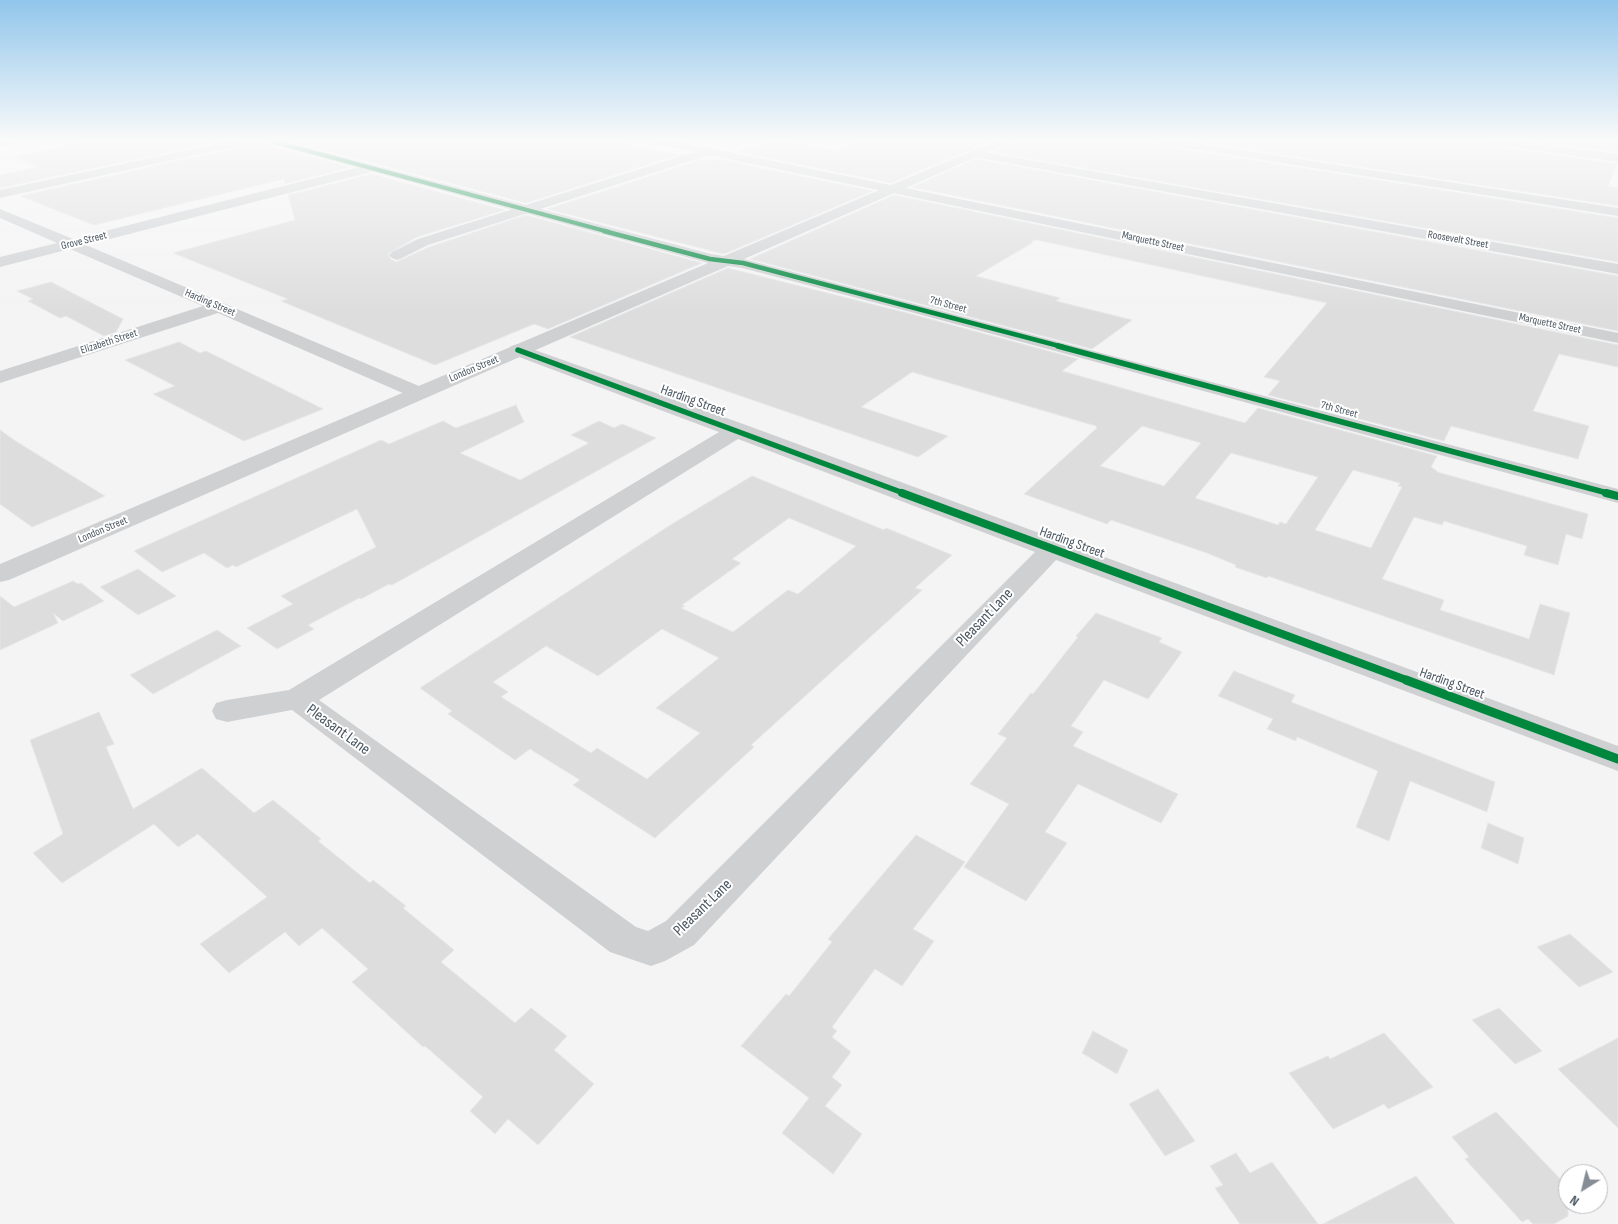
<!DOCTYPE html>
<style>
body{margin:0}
#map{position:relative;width:1618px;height:1224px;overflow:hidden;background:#f4f4f4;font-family:"Sofia Sans Condensed",sans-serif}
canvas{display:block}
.north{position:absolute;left:1558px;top:1164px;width:50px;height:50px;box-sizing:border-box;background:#fff;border:1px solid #b7bbc0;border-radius:50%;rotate:216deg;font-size:14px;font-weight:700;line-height:20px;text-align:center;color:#4a5661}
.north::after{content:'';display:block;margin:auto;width:18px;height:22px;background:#868d94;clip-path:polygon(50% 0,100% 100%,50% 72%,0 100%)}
</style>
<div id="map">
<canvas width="1618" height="1224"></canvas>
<div class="north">N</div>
</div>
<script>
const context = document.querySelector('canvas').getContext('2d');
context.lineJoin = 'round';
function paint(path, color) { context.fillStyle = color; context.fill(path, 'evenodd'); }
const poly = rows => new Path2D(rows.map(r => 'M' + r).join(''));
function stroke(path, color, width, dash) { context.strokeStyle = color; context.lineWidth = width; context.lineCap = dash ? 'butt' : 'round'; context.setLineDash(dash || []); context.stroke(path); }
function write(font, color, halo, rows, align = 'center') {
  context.font = font + ' "Sofia Sans Condensed",sans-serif'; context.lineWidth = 4; context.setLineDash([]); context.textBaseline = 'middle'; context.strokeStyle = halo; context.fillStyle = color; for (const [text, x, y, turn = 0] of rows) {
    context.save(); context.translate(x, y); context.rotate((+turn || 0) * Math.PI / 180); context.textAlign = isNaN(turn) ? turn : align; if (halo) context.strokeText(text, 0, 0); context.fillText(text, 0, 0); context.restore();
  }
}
const building = poly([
 [96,141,222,141,0,188,0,175,39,167,13,157,96,141],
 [253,141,263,141,267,145,350,167,285,184,284,179,94,225,20,196,245,146,253,141],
 [289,141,607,141,678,155,526,203,289,141],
 [776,141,837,151,865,141,991,141,891,183,737,152,776,141],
 [1011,141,1154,141,1162,146,1618,218,1618,262,993,152,1009,145,1011,141],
 [1193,141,1485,141,1493,146,1617,164,1608,186,1618,188,1618,206,1193,141],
 [1529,141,1618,141,1618,152,1529,141],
 [717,159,873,191,724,254,547,209,701,160,709,161,717,159],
 [976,159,1618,276,1618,331,912,187,976,159],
 [372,174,505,210,417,237,388,254,391,259,396,262,429,247,526,215,702,263,548,329,534,324,435,365,281,301,288,299,173,253,295,220,288,195,372,174],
 [894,195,1618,345,1618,367,1559,354,1533,411,1589,426,1578,459,1451,426,1444,441,1268,395,1280,381,1264,377,1327,303,1037,240,1033,240,1032,243,976,276,1060,298,1056,301,1132,320,1092,349,750,259,894,195],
 [728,268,911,314,1078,359,1062,371,1245,423,1258,408,1437,456,1431,467,1437,471,1437,472,1588,514,1582,539,1566,534,1558,565,1524,555,1527,546,1444,521,1442,525,1414,517,1382,579,1444,600,1440,610,1529,639,1540,604,1570,613,1554,675,1268,576,1267,578,1235,567,1236,565,1207,553,1111,520,1107,524,1024,494,1097,428,1096,426,912,372,861,407,948,436,918,457,570,337,728,268],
 [1142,426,1201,443,1164,486,1100,466,1142,426],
 [1231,453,1318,477,1286,524,1280,522,1278,525,1195,498,1231,453],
 [1353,470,1400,483,1398,486,1402,487,1371,548,1315,530,1353,470],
 [51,282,123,319,116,332,104,336,66,316,60,318,28,301,33,299,17,291,51,282],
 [179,342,200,353,206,351,323,409,244,441,153,394,175,386,125,360,179,342],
 [516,405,524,422,460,453,520,480,589,443,571,435,599,421,614,428,622,424,656,438,392,585,389,584,361,599,359,598,308,625,314,629,277,649,247,628,293,604,281,596,376,547,357,509,236,567,233,565,227,568,204,553,162,572,134,551,381,440,389,444,443,421,456,428,516,405],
 [0,430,17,442,105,496,32,527,0,504,0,430],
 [752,476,884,530,886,528,952,555,915,588,922,590,751,745,754,747,655,838,573,785,580,780,530,749,515,760,448,714,452,711,420,688,672,524,752,476],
 [789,518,856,546,798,594,788,590,733,632,681,608,685,606,682,605,741,563,732,559,789,518],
 [662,629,719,658,656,708,700,733,647,779,597,748,591,753,501,697,508,692,493,682,546,646,598,676,662,629],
 [138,569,176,596,138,615,100,587,138,569],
 [73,581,78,584,81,583,104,601,63,621,53,613,58,623,0,650,0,596,14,607,73,581],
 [1096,613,1162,638,1159,642,1182,652,1148,699,1104,680,1071,726,1083,732,1073,746,1178,794,1161,823,1078,784,1045,832,1067,843,1026,901,964,867,1009,804,970,784,1007,738,998,734,1031,693,1033,694,1078,637,1076,636,1096,613],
 [217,630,241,646,153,694,130,675,217,630],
 [1234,671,1295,695,1291,702,1495,782,1487,812,1410,781,1389,841,1356,827,1378,771,1297,737,1296,741,1267,729,1273,719,1218,696,1234,671],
 [99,712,114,744,106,747,133,809,202,768,254,813,273,800,321,839,318,841,370,883,373,880,406,906,403,908,454,950,441,962,515,1023,531,1008,567,1036,554,1050,594,1084,538,1145,508,1119,495,1134,470,1111,483,1097,425,1046,423,1047,352,982,368,969,322,928,299,946,285,932,229,973,200,944,267,897,198,834,178,847,154,824,62,883,33,853,63,834,30,740,99,712],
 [1488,823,1524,838,1518,864,1481,848,1488,823],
 [916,835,965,862,913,929,934,941,902,986,875,969,832,1027,837,1031,832,1037,851,1052,832,1077,842,1085,825,1106,862,1134,833,1174,782,1133,809,1098,741,1046,786,994,789,996,832,942,828,939,916,835],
 [1570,934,1613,972,1579,987,1537,947,1570,934],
 [1499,1008,1542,1051,1515,1064,1472,1020,1499,1008],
 [1093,1031,1128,1050,1117,1074,1082,1053,1093,1031],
 [1384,1033,1433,1087,1388,1109,1384,1104,1333,1129,1289,1073,1328,1056,1330,1059,1384,1033],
 [1618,1038,1618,1128,1558,1069,1618,1038],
 [1158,1089,1195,1141,1165,1156,1129,1104,1158,1089],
 [1496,1112,1568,1187,1568,1216,1554,1224,1533,1224,1528,1219,1522,1222,1465,1159,1469,1157,1452,1137,1496,1112],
 [1236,1153,1250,1173,1272,1162,1318,1224,1240,1224,1215,1188,1223,1185,1210,1166,1236,1153],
 [1416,1176,1455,1224,1323,1224,1416,1176]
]);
paint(building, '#ddddde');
stroke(building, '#e5e6e7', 1);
paint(poly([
 [0,141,18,141,16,143,0,146,0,141],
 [230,141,251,141,245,144,0,198,0,190,230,141],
 [652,141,674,141,1618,333,1618,343,709,155,428,245,402,258,397,260,392,258,389,255,392,252,418,239,694,152,654,143,652,141],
 [1156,141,1182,141,1618,208,1618,216,1162,144,1156,141],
 [1487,141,1516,141,1618,154,1618,162,1493,144,1487,141],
 [973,150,1618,264,1618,274,969,156,967,154,969,152,973,150],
 [371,164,377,168,375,171,86,245,426,389,429,393,426,397,419,399,412,397,218,313,0,383,0,371,203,306,70,249,0,267,0,257,57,243,0,218,0,209,73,239,371,164],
 [518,344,746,425,1618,746,1618,771,1056,560,694,945,665,961,651,966,610,952,292,710,227,722,216,719,212,711,216,703,227,700,289,690,719,432,511,354,509,350,511,346,518,344],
 [738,439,1035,552,666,921,648,931,636,927,319,700,738,439]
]), '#ced0d2');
paint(poly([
 [265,141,283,141,711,254,724,256,995,141,1009,141,1008,143,744,259,1618,489,1618,503,911,312,742,268,728,266,9,580,0,582,0,564,708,263,267,143,265,141]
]), '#ced0d2');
stroke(poly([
 [271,141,609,232]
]), '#00873e', 4);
stroke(poly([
 [604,231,710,259,743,263,1063,347]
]), '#00873e', 4.5);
stroke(poly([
 [1058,346,1611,494],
 [518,350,906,494]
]), '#00873e', 5.5);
stroke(poly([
 [902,493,1409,681],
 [1606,493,1618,496]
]), '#00873e', 8);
stroke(poly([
 [1406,680,1618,759]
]), '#00873e', 9);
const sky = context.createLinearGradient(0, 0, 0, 312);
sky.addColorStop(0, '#91c6eb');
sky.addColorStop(0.45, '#fafafa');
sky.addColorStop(1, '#fafafa00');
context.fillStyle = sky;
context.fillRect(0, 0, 1618, 312);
write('11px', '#4a5661', '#fff', [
 ["Roosevelt Street",1458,240,10],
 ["Grove Street",84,241,-14],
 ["Marquette Street",1153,242,12],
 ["Harding Street",210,303,23],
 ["7th Street",948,305,15],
 ["Marquette Street",1550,324,12],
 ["Elizabeth Street",109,342,-18],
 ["London Street",474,369,-23],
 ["7th Street",1339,410,15],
 ["London Street",103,530,-23]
]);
write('14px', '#4a5661', '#fff', [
 ["Harding Street",693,401,20],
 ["Harding Street",1072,543,20],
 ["Harding Street",1452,684,20]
]);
write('16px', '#4a5661', '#fff', [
 ["Pleasant Lane",985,618,-46],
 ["Pleasant Lane",338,730,36],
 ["Pleasant Lane",703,908,-44]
]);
</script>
